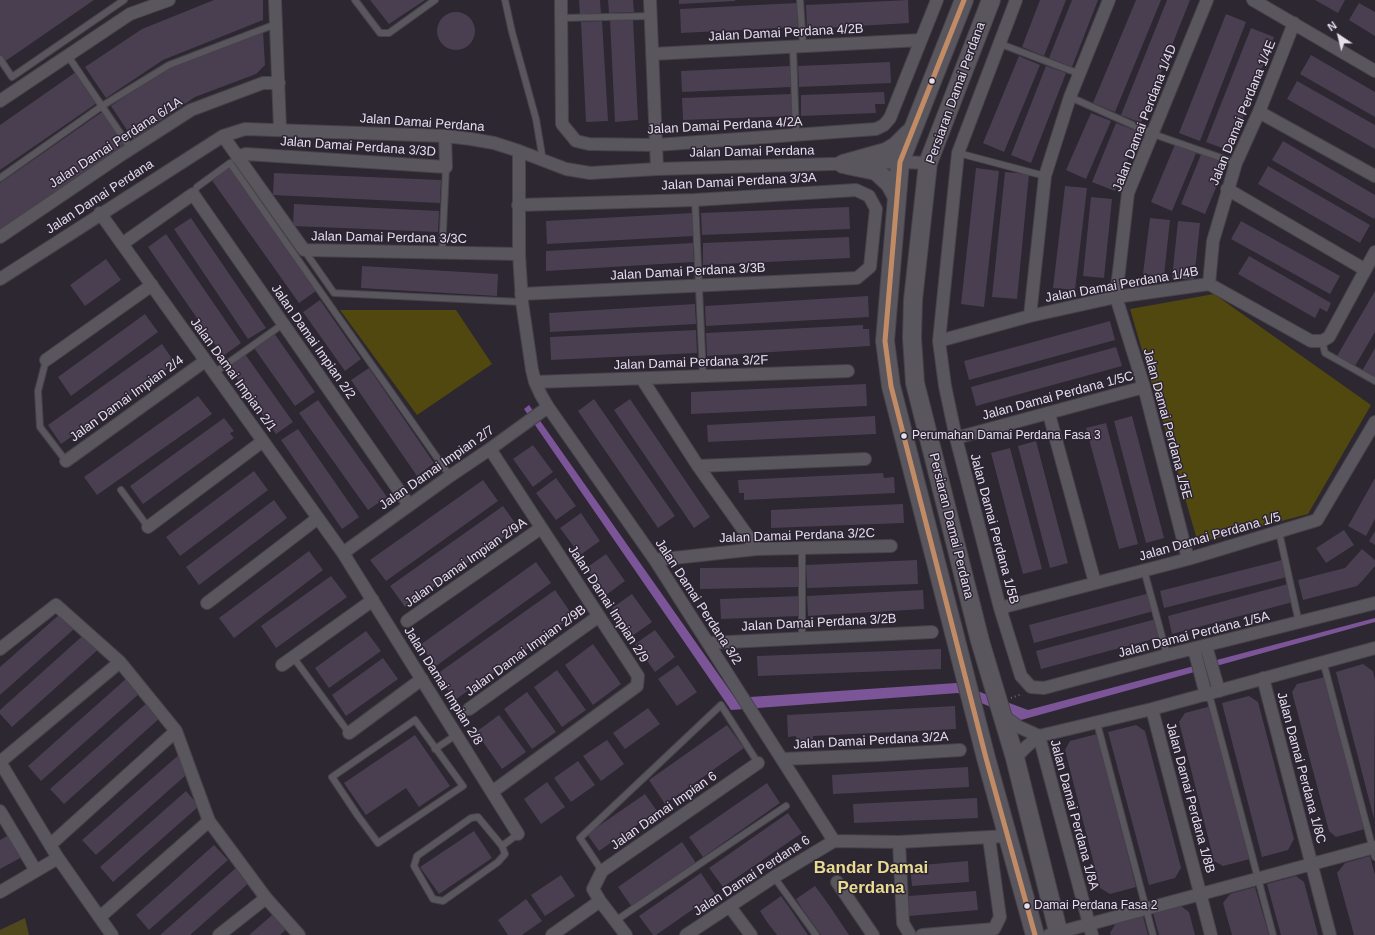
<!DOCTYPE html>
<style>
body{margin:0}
#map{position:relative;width:1375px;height:935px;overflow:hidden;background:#2c2730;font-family:Arial,sans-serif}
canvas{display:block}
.north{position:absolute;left:1319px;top:16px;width:40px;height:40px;-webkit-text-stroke:3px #2c2334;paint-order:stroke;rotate:325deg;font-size:11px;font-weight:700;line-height:16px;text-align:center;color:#e5dfea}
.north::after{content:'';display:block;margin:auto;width:14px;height:18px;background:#e5dfea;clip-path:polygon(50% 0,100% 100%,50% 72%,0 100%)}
</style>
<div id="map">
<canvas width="1375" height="935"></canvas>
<div class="north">N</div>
</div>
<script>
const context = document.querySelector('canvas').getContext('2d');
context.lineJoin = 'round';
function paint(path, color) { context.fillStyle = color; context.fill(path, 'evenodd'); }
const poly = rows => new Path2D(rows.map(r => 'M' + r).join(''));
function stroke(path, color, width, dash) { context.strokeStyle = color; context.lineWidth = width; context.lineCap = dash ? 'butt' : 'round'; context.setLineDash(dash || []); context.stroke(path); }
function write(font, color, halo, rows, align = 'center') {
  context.font = font + ' Arial,sans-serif'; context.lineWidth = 3; context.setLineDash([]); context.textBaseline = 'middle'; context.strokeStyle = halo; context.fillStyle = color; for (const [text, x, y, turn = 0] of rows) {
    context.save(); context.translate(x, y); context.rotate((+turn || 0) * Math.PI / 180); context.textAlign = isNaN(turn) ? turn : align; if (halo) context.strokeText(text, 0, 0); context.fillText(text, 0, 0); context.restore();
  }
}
paint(poly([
 [1214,294,1371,405,1308,514,1198,543,1130,309],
 [340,310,456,310,492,364,417,415]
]), '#50480f');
paint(poly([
 [25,918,29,935,0,935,0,930]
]), '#4f481d');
paint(poly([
 [529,405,735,698,956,683,1028,710,1375,618,1375,622,1021,720,958,693,731,710,524,409]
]), '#7b5597');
paint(poly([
 [0,0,94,0,4,62,0,56],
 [214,0,263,0,263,20,163,60,106,98,85,67,142,29],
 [370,0,425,0,389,24],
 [579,0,600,0,601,14,580,15],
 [608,0,633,0,634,12,609,13],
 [679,0,735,0,735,1,679,4],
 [908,0,909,23,807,29,806,5],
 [1040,0,1066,0,1044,56,1022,47],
 [1072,0,1098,0,1072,67,1049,58],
 [1136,0,1161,0,1115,112,1093,103],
 [1167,0,1190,0,1141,123,1121,115],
 [1315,0,1345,0,1338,13],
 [797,3,798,27,681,33,680,9],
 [1359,3,1375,12,1375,36,1349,20],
 '437 31a19 19 0 1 1 38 0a19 19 0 1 1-38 0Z',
 [1226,14,1246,22,1200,141,1179,133],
 [633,19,638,120,615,122,610,20],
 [602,21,608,121,586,122,581,22],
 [1251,28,1274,37,1230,151,1206,142],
 [263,32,265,65,256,74,195,97,133,139,111,106,169,67],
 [1311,55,1375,92,1375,117,1300,74],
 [1019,56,1040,65,1004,152,983,143],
 [890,62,891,83,799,87,798,66],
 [790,66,791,87,682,92,681,71],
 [1046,66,1066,73,1031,163,1011,155],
 [76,72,97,103,0,170,0,125],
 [1297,81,1375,125,1375,149,1287,99],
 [884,92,885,104,875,104,876,113,801,116,801,95],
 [792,94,793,116,683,120,682,98],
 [102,112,125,144,0,230,0,183],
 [1091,113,1111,121,1086,179,1066,170],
 [1116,123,1139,132,1115,191,1092,182],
 [1283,141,1375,195,1375,217,1374,219,1272,160],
 [1176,142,1197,151,1172,211,1151,202],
 [1202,152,1227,161,1205,214,1181,204],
 [1268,166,1370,225,1360,243,1258,184],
 [229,167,316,291,299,303,211,179],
 [976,168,999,171,984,307,961,304],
 [1005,172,1029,174,1017,299,992,297],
 [274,173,441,180,440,203,273,195],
 [1065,186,1087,188,1075,290,1053,288],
 [1091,197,1112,199,1104,278,1083,276],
 [294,204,439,211,438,232,293,226],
 [849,207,850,229,702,235,701,213],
 [693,213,694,236,547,244,546,221],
 [191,218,266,328,248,339,174,229],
 [1150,218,1170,220,1164,276,1143,274],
 [1178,221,1200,223,1194,280,1172,278],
 [1241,221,1340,276,1330,294,1231,239],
 [166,234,241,343,223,356,148,247],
 [849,237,850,258,703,265,703,243],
 [693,243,694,262,546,271,546,251],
 [1249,256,1331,303,1327,312,1320,308,1315,318,1238,274],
 [106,259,121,280,85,306,70,285],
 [362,266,498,274,497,296,361,288],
 [1375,291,1375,332,1355,366,1337,356],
 [868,296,869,317,706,326,705,306],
 [320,300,361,359,345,371,303,312],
 [695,304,696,324,550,332,549,313],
 [145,314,158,332,71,396,58,377],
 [1110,321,1115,340,969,380,964,361],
 [863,325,863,329,869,329,870,346,707,356,706,333],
 [696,330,697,353,551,360,550,337],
 [274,333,315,392,295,406,254,348],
 [162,344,175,363,61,444,48,425],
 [1116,347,1122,366,976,406,971,387],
 [1375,348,1375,378,1362,371],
 [245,354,293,422,276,434,228,366],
 [369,368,434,463,417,476,351,380],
 [866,384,867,406,691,414,691,392],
 [198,396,212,414,97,495,84,477],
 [594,399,675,516,658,528,578,411],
 [630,399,710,517,694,528,614,410],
 [318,400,387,497,368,510,299,413],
 [875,416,876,434,708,442,707,425],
 [1132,416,1164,538,1146,543,1114,421],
 [224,418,234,431,230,433,234,438,143,504,130,486],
 [1106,423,1138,544,1119,549,1086,428],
 [298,429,359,517,342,529,281,440],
 [1036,441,1068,563,1050,568,1018,446],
 [533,445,553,472,533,487,513,459],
 [1010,448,1042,569,1023,574,991,453],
 [254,471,268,490,180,556,166,537],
 [883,473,884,478,894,477,895,493,744,500,744,493,739,493,738,480],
 [556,478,576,506,556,520,536,493],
 [1375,478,1375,519,1366,536,1348,526],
 [483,480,498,501,386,581,370,560],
 [274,500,287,518,199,585,186,567],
 [903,504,904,523,771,528,771,510],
 [503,506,518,527,405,607,390,586],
 [581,513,600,541,580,555,560,528],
 [1344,530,1354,545,1326,563,1316,548],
 [1375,531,1375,545,1369,541],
 [1362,549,1375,560,1375,566,1363,580,1357,586,1303,600,1298,580,1345,568],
 [309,551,323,570,234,638,219,618],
 [606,554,625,581,606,595,586,568],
 [917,560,918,584,807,588,806,565],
 [1282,560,1287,577,1164,608,1160,591],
 [536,562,551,583,436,666,420,645],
 [799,567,799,587,700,589,700,568],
 [331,576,347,597,276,648,261,626],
 [1288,584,1293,602,1172,634,1168,616],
 [555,590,573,616,455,700,437,674],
 [923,590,924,609,808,616,807,596],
 [1150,593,1154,611,1034,643,1029,625],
 [632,594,652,622,632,636,612,608],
 [801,596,801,616,721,619,720,599],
 [68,607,82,622,0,695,0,667],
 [1156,619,1161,637,1041,669,1036,651],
 [655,630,675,657,655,672,635,644],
 [88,631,102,646,12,727,0,714,0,710],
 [366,631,381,651,329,688,315,668],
 [593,644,621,684,593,705,565,665],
 [941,649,941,669,758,676,757,656],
 [383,658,398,679,346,716,332,695],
 [1363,664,1373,671,1375,680,1374,819,1336,672],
 [678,665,697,692,677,706,658,679],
 [557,670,586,710,562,727,534,687],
 [1325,677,1365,829,1336,837,1329,831,1292,692,1297,684],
 [127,678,140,693,41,781,28,766],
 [527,692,556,732,532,749,504,709],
 [1249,696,1258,702,1294,839,1288,850,1262,857,1222,703],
 [148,702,161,717,64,804,50,789],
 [955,706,956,729,813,736,813,741,797,742,796,736,788,737,787,715],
 [1211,706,1250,859,1223,866,1214,861,1179,722,1185,713],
 [648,708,660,724,625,749,613,733],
 [499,715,526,752,502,769,476,732],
 [727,725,744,748,665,804,649,780],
 [1136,725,1145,731,1181,868,1175,878,1149,885,1108,732],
 [1097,734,1136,887,1110,894,1100,888,1065,750,1070,741],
 [415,735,450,786,419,807,406,788,366,815,344,783],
 [607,740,624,764,601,781,583,756],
 [182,752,195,767,96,855,82,840],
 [578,761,595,785,571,802,554,778],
 [968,767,969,787,833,794,832,775],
 [547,782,565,807,541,824,524,799],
 [767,783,780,803,703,857,689,837],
 [186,791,199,806,113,882,100,867],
 [645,794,657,811,599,851,587,834],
 [977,798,978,818,854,823,853,804],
 [788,813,802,833,723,887,709,868],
 [474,831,492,858,439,894,420,867],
 [9,835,22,857,0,869,0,840],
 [682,842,696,863,632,907,618,887],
 [214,845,228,860,149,930,136,915],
 [1370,856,1375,875,1375,935,1354,935,1337,873,1345,863],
 [968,861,969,882,912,886,910,866],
 [237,867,250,882,190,935,160,935],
 [701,873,715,894,656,935,653,935,639,916],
 [561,875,575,896,545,916,531,895],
 [1296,876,1304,882,1318,935,1281,935,1267,884],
 [815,886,829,905,849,935,821,935,803,910,796,899],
 [1255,887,1269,935,1232,935,1223,903,1230,894],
 [976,891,978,910,909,916,908,896],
 [781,896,789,907,808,935,777,935,767,922,760,911],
 [526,899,542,921,522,935,508,935,498,920],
 [1181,906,1189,912,1195,935,1159,935,1153,913],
 [278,910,291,925,280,935,249,935],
 [1143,916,1148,935,1111,935,1110,933,1116,923]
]), '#493f50');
const lane = poly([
 [355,0,380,33,389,33,435,0],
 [505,0,512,32,536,119,543,161],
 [800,0,803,46],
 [561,18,651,16],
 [998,43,1080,74],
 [793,47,796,135],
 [68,56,131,149],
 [0,59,12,77,124,0],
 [1070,97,1153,134,1236,163],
 [958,153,1045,176],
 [0,178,102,106,169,65,276,24],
 [193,194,197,187,230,163,450,476],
 [695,200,703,376],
 [304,250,334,293,522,302],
 [442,252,446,167],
 [1322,341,1325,353,1375,381],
 [46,360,38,391,40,427,66,461],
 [214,373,283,324],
 [121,490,148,527],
 [1279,532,1299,623],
 [802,548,802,638],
 [1144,570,1167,655],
 [293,657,349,733],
 [1323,661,1375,857],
 [1209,694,1273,935],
 [415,720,463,786,378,843,358,816,332,777,415,720],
 [1097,723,1153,935],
 [435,749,456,735],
 [502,846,505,854,498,862,443,901,433,899,414,866,417,856,471,818,478,817,502,846,518,834],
 [602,871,580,838,721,705,758,763],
 [774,877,816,935],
 [615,921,786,806]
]);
const street = poly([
 [275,0,280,129],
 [561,0,562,124,576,141,589,144,656,145,876,129,884,125,890,118,937,0],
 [650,0,657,169],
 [1016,0,958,153,939,341,945,386,956,438,1000,608,1021,676,1031,687,1044,688,1167,655,1375,603],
 [1253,0,1375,71],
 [652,54,921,40],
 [0,101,130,14,169,0],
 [1259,112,1375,176],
 [223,136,304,250,519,254],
 [519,151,519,254,522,302,532,370,535,382,541,395,548,407,655,560,834,841],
 [237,157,246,154,446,167,445,136],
 [1227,189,1364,269],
 [518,205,695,200,856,190,869,196,876,209,870,267,857,278,521,294],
 [100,213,343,553,518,834],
 [0,237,121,155,191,110,263,83,279,83],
 [122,244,193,194,409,505],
 [0,279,223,136,245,129,445,136,471,139,494,143,519,151,566,169,590,173,657,169,900,162,928,163],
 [1209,284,1213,241,1236,163,1259,112,1294,23],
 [1030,316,1045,176,1070,97,1109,0],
 [939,341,1030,316,1116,297,1209,284,1311,341,1322,341,1329,337,1375,252],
 [46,360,152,285],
 [642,379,698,466,757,549],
 [535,382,848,371],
 [1049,414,1095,583],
 [956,438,1144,387],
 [490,449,638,676,637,686,492,792],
 [66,461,205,361],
 [698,466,865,459],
 [148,527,263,441],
 [343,553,450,476,490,449,548,407],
 [1188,559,1144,387,1116,297,1128,193,1207,0],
 [655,560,757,549,891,546],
 [207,603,318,518],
 [1000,608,1188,559,1317,520,1375,422],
 [407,621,541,528],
 [708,643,932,632],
 [1206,646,1219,691],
 [0,649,56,605,120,662,176,731,209,821,266,898,299,935],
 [1194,649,1206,695],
 [282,665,373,600],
 [1263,678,1330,935],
 [469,709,599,616],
 [1152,709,1211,935],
 [1002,715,1019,727,1039,736],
 [349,733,422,679],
 [1039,736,1092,935],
 [1015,758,1026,747,1039,736,1152,709,1375,648],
 [783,759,879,755,960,750],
 [0,762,58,858,112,935],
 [0,762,120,662],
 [0,811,36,871],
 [834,841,899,842,1008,836],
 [899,842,903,923,910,935],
 [50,845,176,731],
 [837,882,873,935],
 [0,892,58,858],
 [730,907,751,935],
 [100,917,209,821],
 [219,935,266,898],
 [552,935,600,901],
 [626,935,600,901,593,889,602,871,758,763],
 [686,935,774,877,834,841],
 [922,935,994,929,1000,917,989,838],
 [1049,935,1375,847]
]);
const secondary = poly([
 [964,0,900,162,885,341,891,386,986,758,1035,935],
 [991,0,928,163,913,300,912,338,915,383,980,641,1015,758,1059,935],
 [843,164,886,152,896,146,909,133],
 [847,165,876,171,890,184,897,197]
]);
stroke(lane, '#47424a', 8);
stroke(street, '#47424a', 14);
stroke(secondary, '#47424a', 20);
stroke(poly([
 [1011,698,1022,694]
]), '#68646a', 2, [1, 3]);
stroke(lane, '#5a565d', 6);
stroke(street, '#5a565d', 12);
stroke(secondary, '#5a565d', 18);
stroke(poly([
 [964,0,900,162,885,341,891,386,986,758,1035,935]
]), '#c18c65', 5);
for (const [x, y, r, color] of [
 [932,81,3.5,"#e5dfea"],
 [904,436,3.5,"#e5dfea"],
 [1027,906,3.5,"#e5dfea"]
]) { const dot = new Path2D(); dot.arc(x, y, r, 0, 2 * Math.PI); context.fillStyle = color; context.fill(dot); stroke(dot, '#2c2334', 1.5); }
write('12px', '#e5dfea', '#2c2334', [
 ["Perumahan Damai Perdana Fasa 3",912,436],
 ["Damai Perdana Fasa 2",1034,906]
], 'left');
write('13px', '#e5dfea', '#2c2334', [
 ["Jalan Damai Perdana 4/2B",786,33,-3],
 ["Persiaran Damai Perdana",956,93,-70],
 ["Jalan Damai Perdana 1/4E",1243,113,-68],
 ["Jalan Damai Perdana 1/4D",1145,118,-69],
 ["Jalan Damai Perdana",422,123,4],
 ["Jalan Damai Perdana 4/2A",725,126,-3],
 ["Jalan Damai Perdana 6/1A",116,143,-33],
 ["Jalan Damai Perdana 3/3D",358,147,4],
 ["Jalan Damai Perdana",752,152,-1],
 ["Jalan Damai Perdana 3/3A",739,182,-3],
 ["Jalan Damai Perdana",100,197,-33],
 ["Jalan Damai Perdana 3/3C",389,238,1],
 ["Jalan Damai Perdana 3/3B",688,272,-3],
 ["Jalan Damai Perdana 1/4B",1122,285,-10],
 ["Jalan Damai Impian 2/2",313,342,55],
 ["Jalan Damai Perdana 3/2F",691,363,-2],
 ["Jalan Damai Impian 2/1",233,375,54],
 ["Jalan Damai Perdana 1/5C",1058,396,-15],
 ["Jalan Damai Impian 2/4",127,399,-36],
 ["Jalan Damai Perdana 1/5E",1167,424,75],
 ["Jalan Damai Impian 2/7",437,468,-35],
 ["Persiaran Damai Perdana",951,526,76],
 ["Jalan Damai Perdana 1/5B",994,529,75],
 ["Jalan Damai Perdana 3/2C",797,536,-2],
 ["Jalan Damai Perdana 1/5",1210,537,-16],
 ["Jalan Damai Impian 2/9A",466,563,-35],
 ["Jalan Damai Perdana 3/2",698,602,57],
 ["Jalan Damai Impian 2/9",608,604,57],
 ["Jalan Damai Perdana 3/2B",819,623,-3],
 ["Jalan Damai Perdana 1/5A",1194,635,-14],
 ["Jalan Damai Impian 2/9B",526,651,-36],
 ["Jalan Damai Impian 2/8",443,686,58],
 ["Jalan Damai Perdana 3/2A",871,741,-3],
 ["Jalan Damai Perdana 1/8C",1301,768,75],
 ["Jalan Damai Perdana 1/8B",1190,798,75],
 ["Jalan Damai Impian 6",664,811,-35],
 ["Jalan Damai Perdana 1/8A",1074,815,75],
 ["Jalan Damai Perdana 6",752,876,-33]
]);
write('bold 17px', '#e8dc8e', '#2c2334', [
 ["Bandar Damai",871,868],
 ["Perdana",871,888]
]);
</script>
